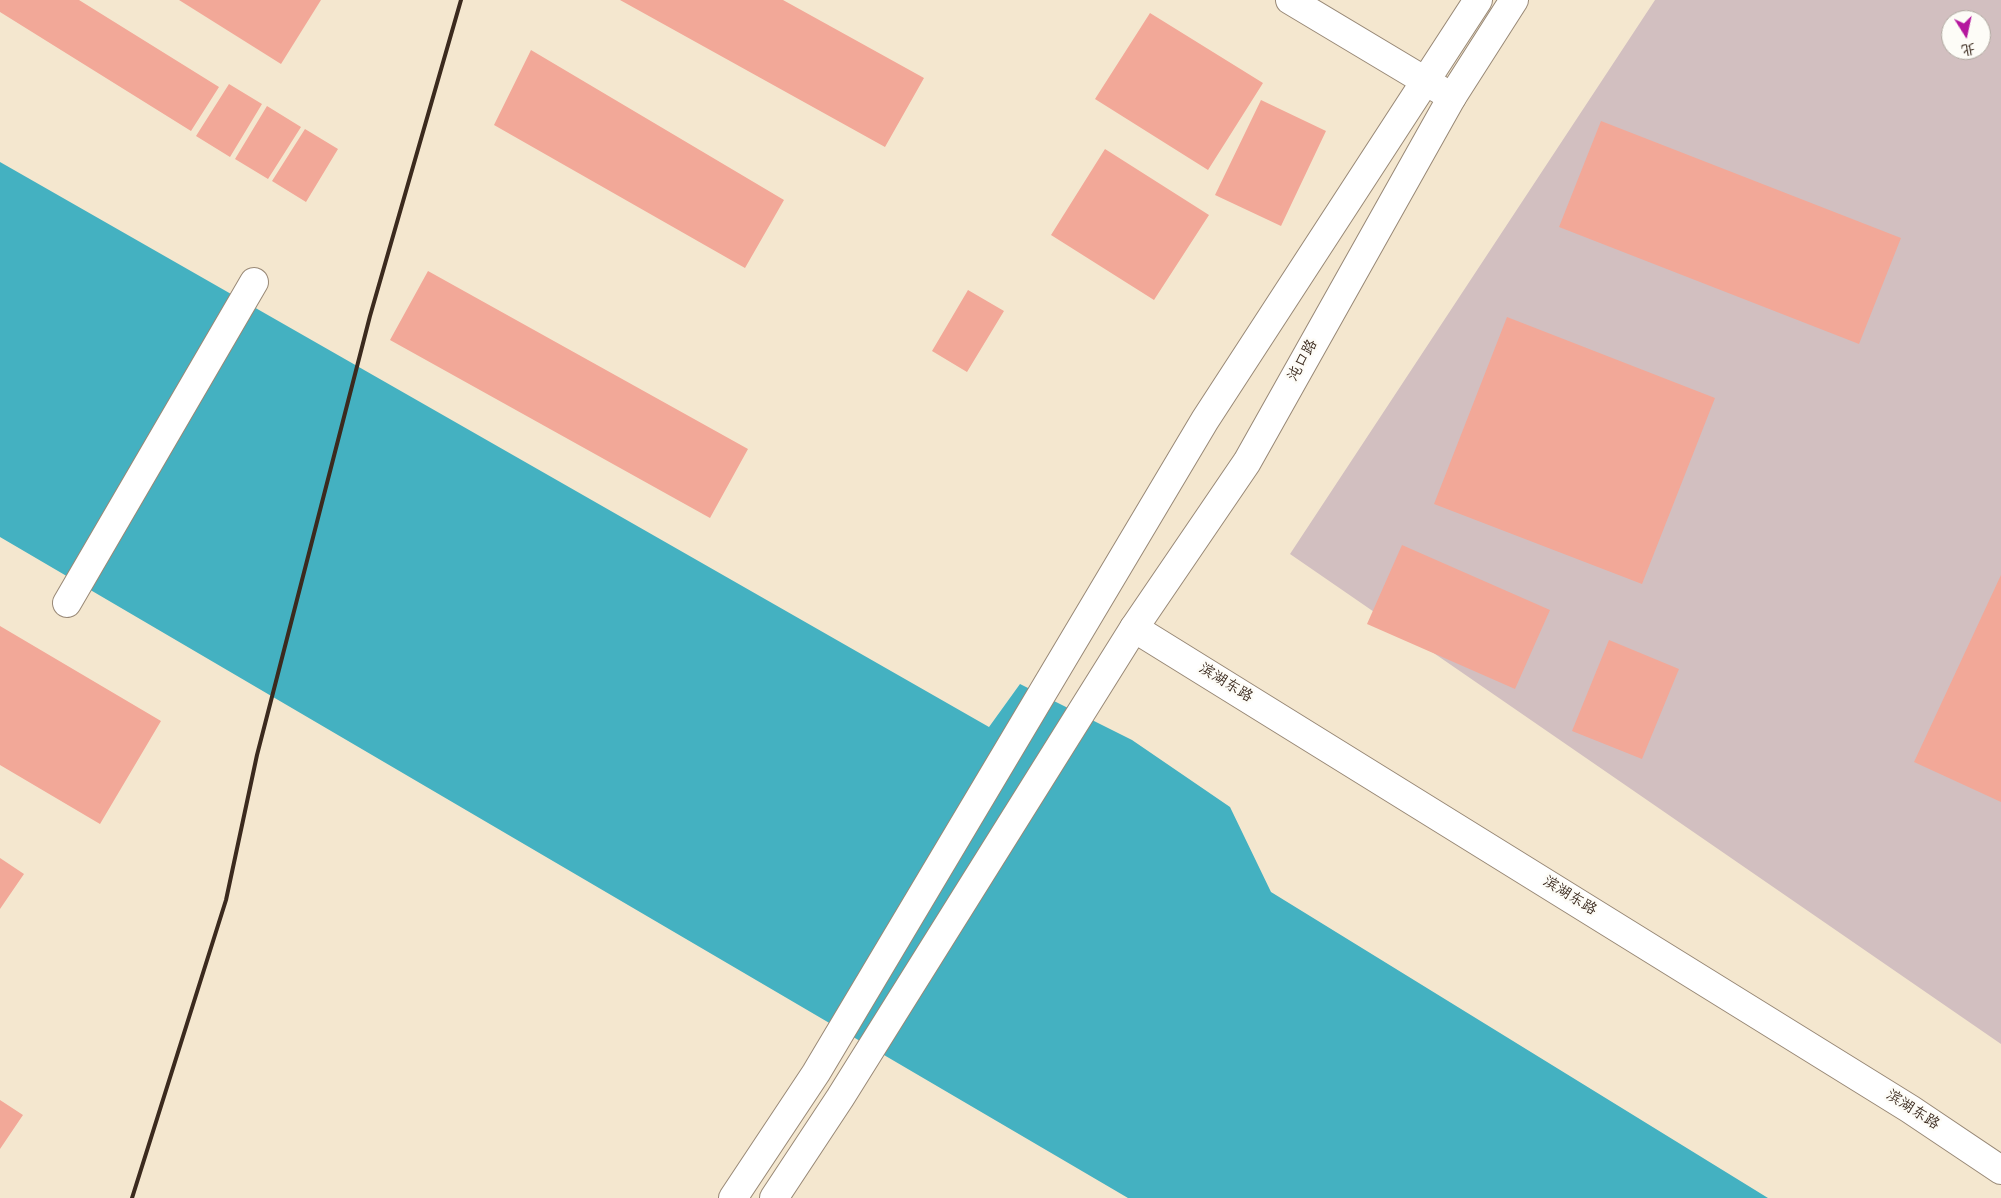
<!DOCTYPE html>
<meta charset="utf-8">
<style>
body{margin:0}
#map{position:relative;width:2001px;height:1198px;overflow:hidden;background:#f4e7cf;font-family:Kalam,"LXGW WenKai TC",sans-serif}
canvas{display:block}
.north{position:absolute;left:1941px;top:10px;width:50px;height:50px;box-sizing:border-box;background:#fdfcf7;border:1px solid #afa8a0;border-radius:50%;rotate:170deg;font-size:14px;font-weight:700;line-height:20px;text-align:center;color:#3b2a1e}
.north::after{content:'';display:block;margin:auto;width:18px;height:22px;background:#b5179e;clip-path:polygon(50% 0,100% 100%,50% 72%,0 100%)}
</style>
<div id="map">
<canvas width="2001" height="1198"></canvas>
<div class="north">北</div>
</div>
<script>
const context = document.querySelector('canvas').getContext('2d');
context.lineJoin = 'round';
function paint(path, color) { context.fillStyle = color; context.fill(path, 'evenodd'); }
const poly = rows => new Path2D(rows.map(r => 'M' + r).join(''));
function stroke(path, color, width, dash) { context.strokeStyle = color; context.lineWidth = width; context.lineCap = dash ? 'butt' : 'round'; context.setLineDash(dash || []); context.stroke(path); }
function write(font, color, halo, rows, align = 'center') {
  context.font = font + ' Kalam,"LXGW WenKai TC",sans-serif'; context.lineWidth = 5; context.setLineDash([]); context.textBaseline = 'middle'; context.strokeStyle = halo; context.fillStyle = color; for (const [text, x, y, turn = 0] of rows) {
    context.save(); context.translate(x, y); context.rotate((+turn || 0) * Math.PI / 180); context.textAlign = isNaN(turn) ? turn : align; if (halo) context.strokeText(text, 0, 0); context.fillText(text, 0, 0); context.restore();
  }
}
paint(poly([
 [1655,0,2001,0,2001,1044,1290,554],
 [1951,20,1981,20,1981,50,1951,50]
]), '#d2bfc0');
paint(poly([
 [0,162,989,727,1020,684,1132,740,1230,807,1271,892,1768,1198,1128,1198,0,537]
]), '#44b1c1');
paint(poly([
 [0,0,79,0,219,87,191,131,0,12],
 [179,0,321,0,281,64],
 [620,0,783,0,924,78,885,147],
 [1150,13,1263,83,1208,170,1095,99],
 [531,50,784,200,745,268,494,125],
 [229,84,262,104,230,157,196,136],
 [1261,100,1326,131,1281,226,1215,195],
 [267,106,301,127,268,179,235,159],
 [1601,121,1901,238,1859,344,1559,227],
 [305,129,338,149,306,202,272,181],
 [1105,149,1209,215,1154,300,1051,235],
 [428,271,748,449,710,518,390,340],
 [968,290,1004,311,967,372,932,351],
 [1507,317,1715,398,1642,584,1434,504],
 [1402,545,1550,610,1515,689,1367,624],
 [2001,575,2001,802,1914,762],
 [0,626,161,721,100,824,0,765],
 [1609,640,1679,669,1642,759,1572,731],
 [0,858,24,874,0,909],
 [0,1100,23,1115,0,1149]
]), '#f2a898');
const minor = poly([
 [67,603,254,282]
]);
const tertiary = poly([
 [1290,0,1452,97],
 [1134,628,1910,1109,2001,1170]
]);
const secondary = poly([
 [733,1198,816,1073,1205,420,1478,0],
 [774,1198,840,1098,1134,628,1247,462,1452,97,1514,0]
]);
stroke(minor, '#988876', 30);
stroke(tertiary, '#988876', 30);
stroke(secondary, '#988876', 30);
stroke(minor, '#fff', 28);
stroke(tertiary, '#fff', 28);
stroke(secondary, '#fff', 28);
stroke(poly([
 [132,1198,226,900,257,755,370,316,461,0]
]), '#3b2a1e', 4);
write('15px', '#3b2a1e', '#fdfcf7', [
 ["沌口路",1304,361,-61],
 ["滨湖东路",1225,684,32],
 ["滨湖东路",1569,897,32],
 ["滨湖东路",1912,1111,33]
]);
</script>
